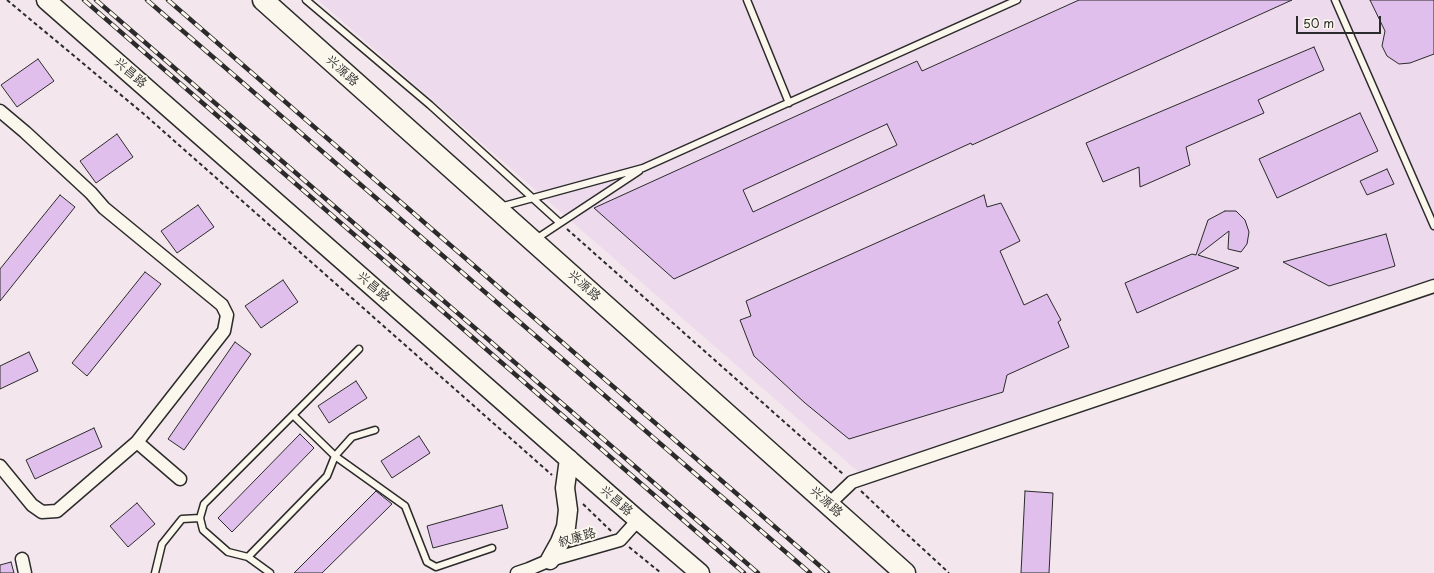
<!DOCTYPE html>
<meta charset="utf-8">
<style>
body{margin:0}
#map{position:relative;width:1434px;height:573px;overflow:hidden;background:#f3e6ec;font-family:"Playpen Sans",sans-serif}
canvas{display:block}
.scale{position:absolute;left:1296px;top:16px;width:85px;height:18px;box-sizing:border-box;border:2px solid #2b2b2b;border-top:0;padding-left:5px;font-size:12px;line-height:14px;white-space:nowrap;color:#2b2b2b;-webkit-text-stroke:3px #fbf7ec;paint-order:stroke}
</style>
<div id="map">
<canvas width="1434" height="573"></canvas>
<div class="scale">50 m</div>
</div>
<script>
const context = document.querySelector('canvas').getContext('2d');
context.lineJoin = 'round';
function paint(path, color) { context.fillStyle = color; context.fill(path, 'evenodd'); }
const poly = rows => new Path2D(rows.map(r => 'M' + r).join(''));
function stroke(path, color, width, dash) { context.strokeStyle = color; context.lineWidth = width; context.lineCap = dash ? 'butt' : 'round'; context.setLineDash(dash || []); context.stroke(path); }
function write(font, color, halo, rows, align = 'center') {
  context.font = font + ' "Playpen Sans","LXGW WenKai TC",sans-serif'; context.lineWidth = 4; context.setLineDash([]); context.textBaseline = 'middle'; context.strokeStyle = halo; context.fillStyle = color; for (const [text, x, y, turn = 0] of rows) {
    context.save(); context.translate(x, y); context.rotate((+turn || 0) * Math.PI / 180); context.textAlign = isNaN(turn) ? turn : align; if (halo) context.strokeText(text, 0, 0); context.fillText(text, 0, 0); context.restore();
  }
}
paint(poly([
 [318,0,1434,0,1434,279,862,475]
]), '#eddaec');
const building = poly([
 [1079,0,1292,0,972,145,971,143,674,279,594,208,917,61,922,71,1079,0],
 [887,124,897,145,753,212,743,190,887,124],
 [1370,0,1434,0,1434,54,1410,63,1399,64,1387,56,1382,46,1385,31,1370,0],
 [1314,47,1324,70,1258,100,1264,113,1186,147,1190,165,1140,187,1139,167,1103,182,1086,143,1314,47],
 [38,59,54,81,17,107,1,85,38,59],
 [1360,113,1378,151,1277,198,1259,159,1360,113],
 [117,134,133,157,96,183,80,161,117,134],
 [1387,169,1394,184,1367,195,1360,181,1387,169],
 [60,195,75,207,0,301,0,269,60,195],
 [984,195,987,207,1001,203,1020,241,1000,251,1024,305,1047,294,1061,320,1058,322,1069,347,1007,375,1003,392,849,439,805,403,754,356,740,320,751,316,746,301,984,195],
 [198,205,214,227,177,253,161,231,198,205],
 [1225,211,1236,211,1245,220,1249,232,1247,244,1241,252,1228,249,1229,231,1198,255,1239,268,1137,313,1125,283,1192,254,1196,255,1208,220,1225,211],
 [1386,234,1395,266,1329,286,1283,262,1386,234],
 [145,272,161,284,87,376,72,363,145,272],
 [283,280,298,302,261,328,245,306,283,280],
 [235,342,251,354,184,450,168,439,235,342],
 [29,352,38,371,0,389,0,366,29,352],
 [356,381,367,398,329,423,318,406,356,381],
 [94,428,102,447,35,479,26,460,94,428],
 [300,434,314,448,232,532,218,518,300,434],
 [419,436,430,453,392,478,381,461,419,436],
 [376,491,392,504,322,573,294,573,376,491],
 [1025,491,1053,493,1049,573,1021,573,1025,491],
 [137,503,155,524,128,547,110,526,137,503],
 [502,505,508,528,433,548,427,526,502,505],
 [11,562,14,573,0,573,0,565,11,562]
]);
paint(building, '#e0bfec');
stroke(building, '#2b2b2b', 1);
const service = poly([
 [306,0,430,105,560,223],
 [747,0,789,103],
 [1335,0,1434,226],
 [500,207,643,168,1017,0],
 [536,239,639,171],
 [293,415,335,456,405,506,427,562,436,567,492,548],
 [248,557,327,476,335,456,352,437,375,430],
 [155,573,162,544,182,519,200,518],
 [270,573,248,557,228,552,203,530,200,518,204,504,359,349]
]);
const minor = poly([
 [0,111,25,132,91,193,104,208,222,305,227,315,224,331,137,442,57,511,42,512,32,505,0,466],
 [137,442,180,479],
 [829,504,852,482,1434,286],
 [22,559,25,573],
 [517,573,529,569,550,560,620,540,638,520]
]);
const secondary = poly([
 [46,0,638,520,700,573],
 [550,560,560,542,566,527,568,510,565,488,569,459]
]);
const primary = poly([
 [263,0,905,573]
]);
stroke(service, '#2b2b2b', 9);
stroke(minor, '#2b2b2b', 15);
stroke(secondary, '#2b2b2b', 21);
stroke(primary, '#2b2b2b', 23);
stroke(poly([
 [7,0,145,115,552,475],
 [567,229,843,474],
 [861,491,897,525,949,573],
 [583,504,611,531],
 [629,547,661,573]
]), '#2b2b2b', 2, [4, 3]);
stroke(service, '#fbf7ec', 6);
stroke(minor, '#fbf7ec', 12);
stroke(secondary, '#fbf7ec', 18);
stroke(primary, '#fbf7ec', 20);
const rail = poly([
 [84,0,744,573],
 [96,0,758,573],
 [147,0,810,573],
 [168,0,828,573]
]);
stroke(rail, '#2b2b2b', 4.5);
stroke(rail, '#fbf7ec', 3, [9]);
write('13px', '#2b2b2b', '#fbf7ec', [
 ["兴源路",342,71,42],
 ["兴昌路",130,73,41],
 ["兴源路",584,286,42],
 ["兴昌路",373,287,41],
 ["兴昌路",616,501,41],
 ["兴源路",826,502,42],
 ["叙康路",577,538,-16]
]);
</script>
